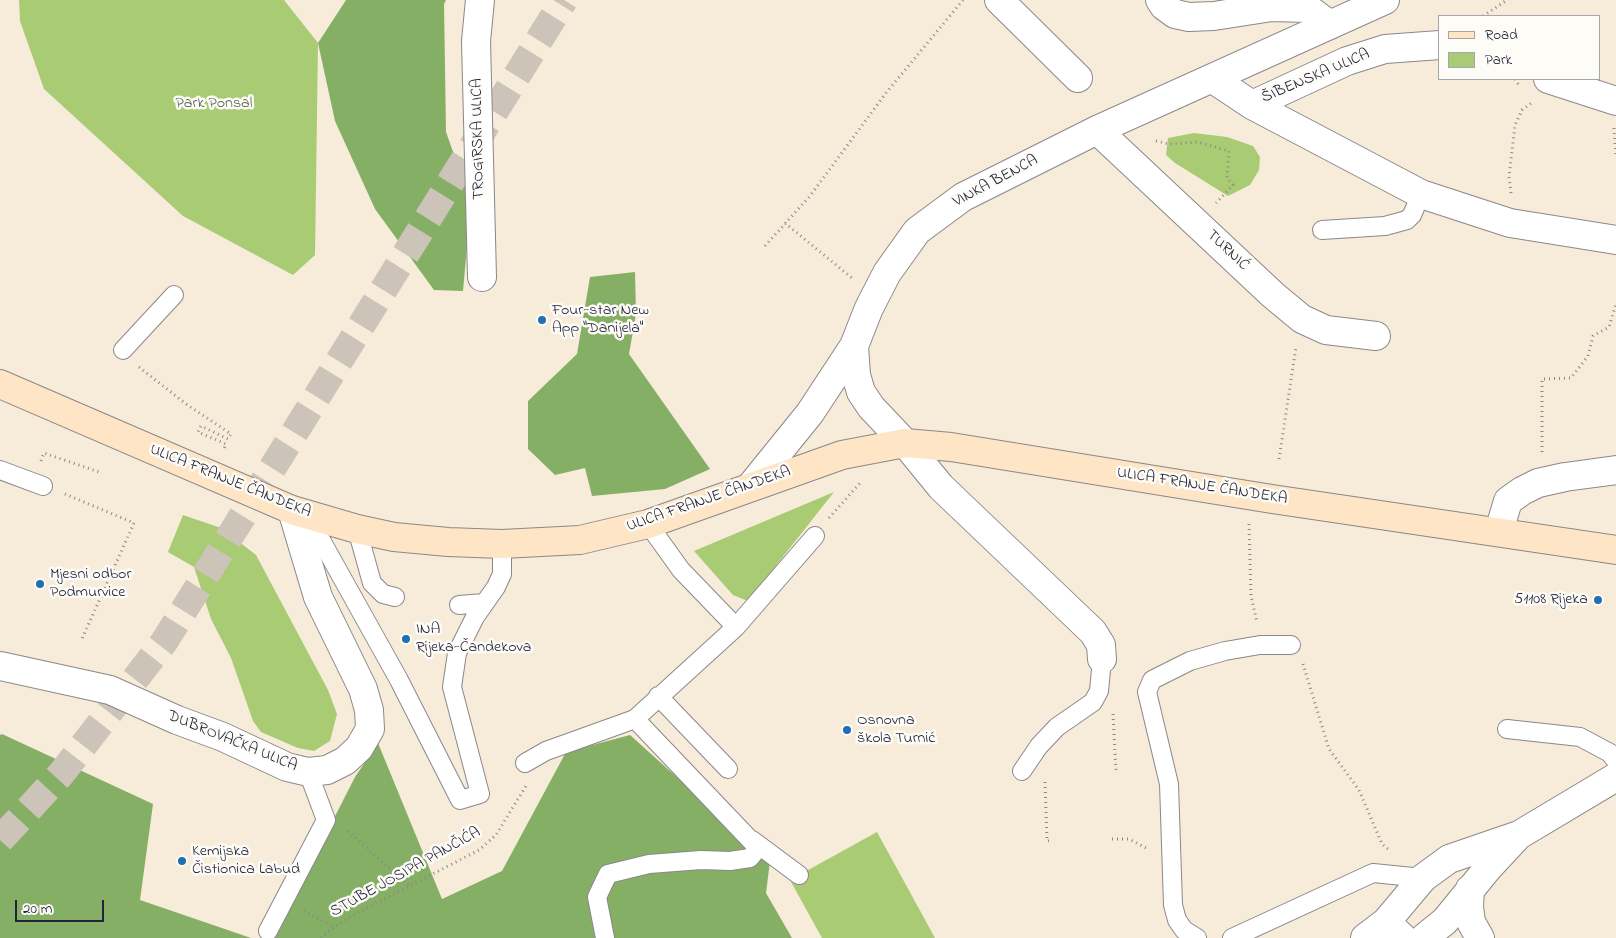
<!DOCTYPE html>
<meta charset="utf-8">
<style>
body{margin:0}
#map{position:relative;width:1616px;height:938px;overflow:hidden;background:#f6ecd9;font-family:"Indie Flower",sans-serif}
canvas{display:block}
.legend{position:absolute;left:1438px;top:15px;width:162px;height:65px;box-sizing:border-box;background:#fdfcf7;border:1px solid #a5a5ac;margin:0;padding:6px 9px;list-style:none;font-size:15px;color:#22223b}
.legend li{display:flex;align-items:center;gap:10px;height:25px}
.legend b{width:25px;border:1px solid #a5a5ac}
.scale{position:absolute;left:15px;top:900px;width:89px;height:22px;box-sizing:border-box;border:2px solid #22223b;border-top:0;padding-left:6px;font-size:15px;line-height:18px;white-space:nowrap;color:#22223b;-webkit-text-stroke:4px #fdfcf7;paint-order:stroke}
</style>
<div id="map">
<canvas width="1616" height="938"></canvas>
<ul class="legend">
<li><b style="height:6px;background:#fde5c5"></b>Road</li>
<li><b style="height:14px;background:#a9cb74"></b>Park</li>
</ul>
<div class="scale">20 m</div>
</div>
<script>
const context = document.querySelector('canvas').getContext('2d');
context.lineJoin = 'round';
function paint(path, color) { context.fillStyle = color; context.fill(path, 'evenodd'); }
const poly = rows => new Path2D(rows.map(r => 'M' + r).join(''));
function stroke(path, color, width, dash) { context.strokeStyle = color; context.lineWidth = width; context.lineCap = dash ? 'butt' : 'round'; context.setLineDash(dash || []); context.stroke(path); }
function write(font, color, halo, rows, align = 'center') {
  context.font = font + ' "Indie Flower",sans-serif'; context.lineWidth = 5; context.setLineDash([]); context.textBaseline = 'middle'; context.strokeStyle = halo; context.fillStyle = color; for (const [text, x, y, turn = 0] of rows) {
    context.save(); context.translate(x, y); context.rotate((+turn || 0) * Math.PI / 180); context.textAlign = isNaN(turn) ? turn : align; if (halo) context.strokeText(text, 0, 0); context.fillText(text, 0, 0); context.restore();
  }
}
paint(poly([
 [19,0,284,0,318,43,315,255,293,275,183,216,44,89,20,21],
 [1194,133,1227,137,1253,146,1260,157,1259,170,1250,185,1228,196,1175,163,1166,155,1168,138],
 [834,492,748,601,733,595,694,551],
 [183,515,221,528,256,555,328,690,337,714,330,741,314,751,298,748,261,732,253,721,231,658,211,619,194,567,168,552],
 [877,832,935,938,822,938,790,880]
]), '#a9cb74');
paint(poly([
 [346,0,446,0,444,4,446,132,471,202,463,291,434,290,375,209,335,121,318,43],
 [635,272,636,314,629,354,710,469,665,489,592,496,585,468,555,475,528,449,528,401,577,354,590,277],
 [2,734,153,804,140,900,251,938,0,938,0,735],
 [630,735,770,861,766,893,792,938,273,938,355,777,378,743,442,899,502,871,566,752]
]), '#86af66');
stroke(poly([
 [0,840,61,774,164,642,564,0]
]), '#ccc4b9', 28, [28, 14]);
const lane = poly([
 [1322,230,1385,226,1407,220,1412,215,1421,194],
 [123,350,174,295],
 [0,470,43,486],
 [307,515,399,680,460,800,480,794,452,687,457,653,475,617,496,587,502,574,502,544],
 [648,524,681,570,736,627],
 [357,529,372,583,383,594,395,597],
 [459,605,484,603],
 [658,696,728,769],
 [1507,729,1580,737,1610,753,1616,761],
 [525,763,546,751,635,719,736,627,815,536],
 [1022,771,1039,746,1057,727,1093,702,1099,691,1102,659],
 [752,840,799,875],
 [268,931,326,820,308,772],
 [605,938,597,897,608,874,649,864,701,860,730,861,750,858,758,848,635,719],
 [1197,938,1184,930,1177,920,1173,905,1169,784,1147,692,1152,680,1190,661,1225,651,1260,645,1291,645],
 [1232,938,1373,873,1423,878]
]);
const street = poly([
 [480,0,476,41,482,277],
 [999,0,1078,78],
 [1160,0,1164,6,1175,14,1189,17,1214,16,1272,7,1307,8,1330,25],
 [1213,79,1252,105,1421,194,1510,223,1616,240],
 [1548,79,1616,101],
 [1252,105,1347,61,1385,49,1440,45],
 [1097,130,1273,295,1302,319,1326,330,1376,336],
 [854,346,856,375,861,392,871,407,905,443,941,487,1093,632,1101,645,1102,659],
 [751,486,810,413,854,346,869,308,887,273,917,231,963,197,1097,130,1385,0],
 [1499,531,1508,501,1522,491,1538,483,1565,477,1616,470],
 [0,666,110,690,177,720,223,737,287,767,308,772,327,770,345,761,359,748,370,729,369,710,363,689,318,597,292,510],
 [1470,889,1469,907,1471,922,1480,938],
 [1386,922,1403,938],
 [1365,938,1386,922,1423,878,1449,859,1519,835,1616,777],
 [1424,938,1445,921,1488,868,1516,838]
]);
const secondary = poly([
 [0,384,292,510,357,529,394,537,448,542,502,544,580,540,648,524,842,455,905,443,951,447,1272,499,1616,550]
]);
stroke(lane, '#8c878a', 20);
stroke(street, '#8c878a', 30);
stroke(secondary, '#8c878a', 30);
stroke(poly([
 [1483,16,1507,0],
 [1515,79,1520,87],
 [1614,128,1616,155],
 [1156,141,1169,144,1198,142,1229,151,1227,178,1233,185,1216,203],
 [1511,193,1509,177,1515,125,1522,110,1533,102],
 [785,223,852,278],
 [765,246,810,196,886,93,963,0],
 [139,367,186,404,231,434,228,439,201,426,198,432,226,444,224,449],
 [1542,452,1542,379,1571,378,1588,356,1593,336,1609,327,1616,304],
 [1279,459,1296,347],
 [41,461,44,453,99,472],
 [65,494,134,523,81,641],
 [829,518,861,482],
 [1249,524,1251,596,1257,622],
 [1303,664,1329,749,1359,790,1382,844,1388,849],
 [1113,714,1116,772],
 [1045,782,1047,841,1052,840],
 [348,831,410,887],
 [1112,839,1129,839,1148,849],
 [304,911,334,927],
 [321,938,334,927,361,911,479,850,496,835,526,786]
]), '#8c878a', 3, [1, 4]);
stroke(lane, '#fff', 18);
stroke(street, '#fff', 28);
stroke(secondary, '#fde5c5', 28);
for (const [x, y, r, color] of [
 [542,320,5,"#1f6fb2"],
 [40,584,5,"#1f6fb2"],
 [1598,600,5,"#1f6fb2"],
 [406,639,5,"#1f6fb2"],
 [847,730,5,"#1f6fb2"],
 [182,861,5,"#1f6fb2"]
]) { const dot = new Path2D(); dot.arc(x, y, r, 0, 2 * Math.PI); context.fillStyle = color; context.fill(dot); stroke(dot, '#fdfcf7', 2); }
write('16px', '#22223b', '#fdfcf7', [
 ["ŠIBENSKA ULICA",1316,77,-23],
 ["TROGIRSKA ULICA",479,139,-91],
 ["VINKA BENCA",996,182,-28],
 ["TURNIĆ",1227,251,43],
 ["ULICA FRANJE ČANDEKA",230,482,22],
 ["ULICA FRANJE ČANDEKA",1202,487,9],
 ["ULICA FRANJE ČANDEKA",709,500,-19],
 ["DUBROVAČKA ULICA",232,742,22],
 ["STUBE JOSIPA PANČIĆA",406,873,-29]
]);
write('16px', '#515d4f', '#fdfcf7', [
 ["Park Ponsal",214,104]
]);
write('16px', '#22223b', '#fdfcf7', [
 ["Four-star New",552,311],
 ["App \"Danijela\"",552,329],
 ["Mjesni odbor",50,575],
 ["Podmurvice",50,593],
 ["51108 Rijeka",1588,600,"right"],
 ["INA",416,630],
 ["Rijeka-Čandekova",416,648],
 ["Osnovna",857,721],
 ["škola Turnić",857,739],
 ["Kemijska",192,852],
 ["Čistionica Labud",192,870]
], 'left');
</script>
